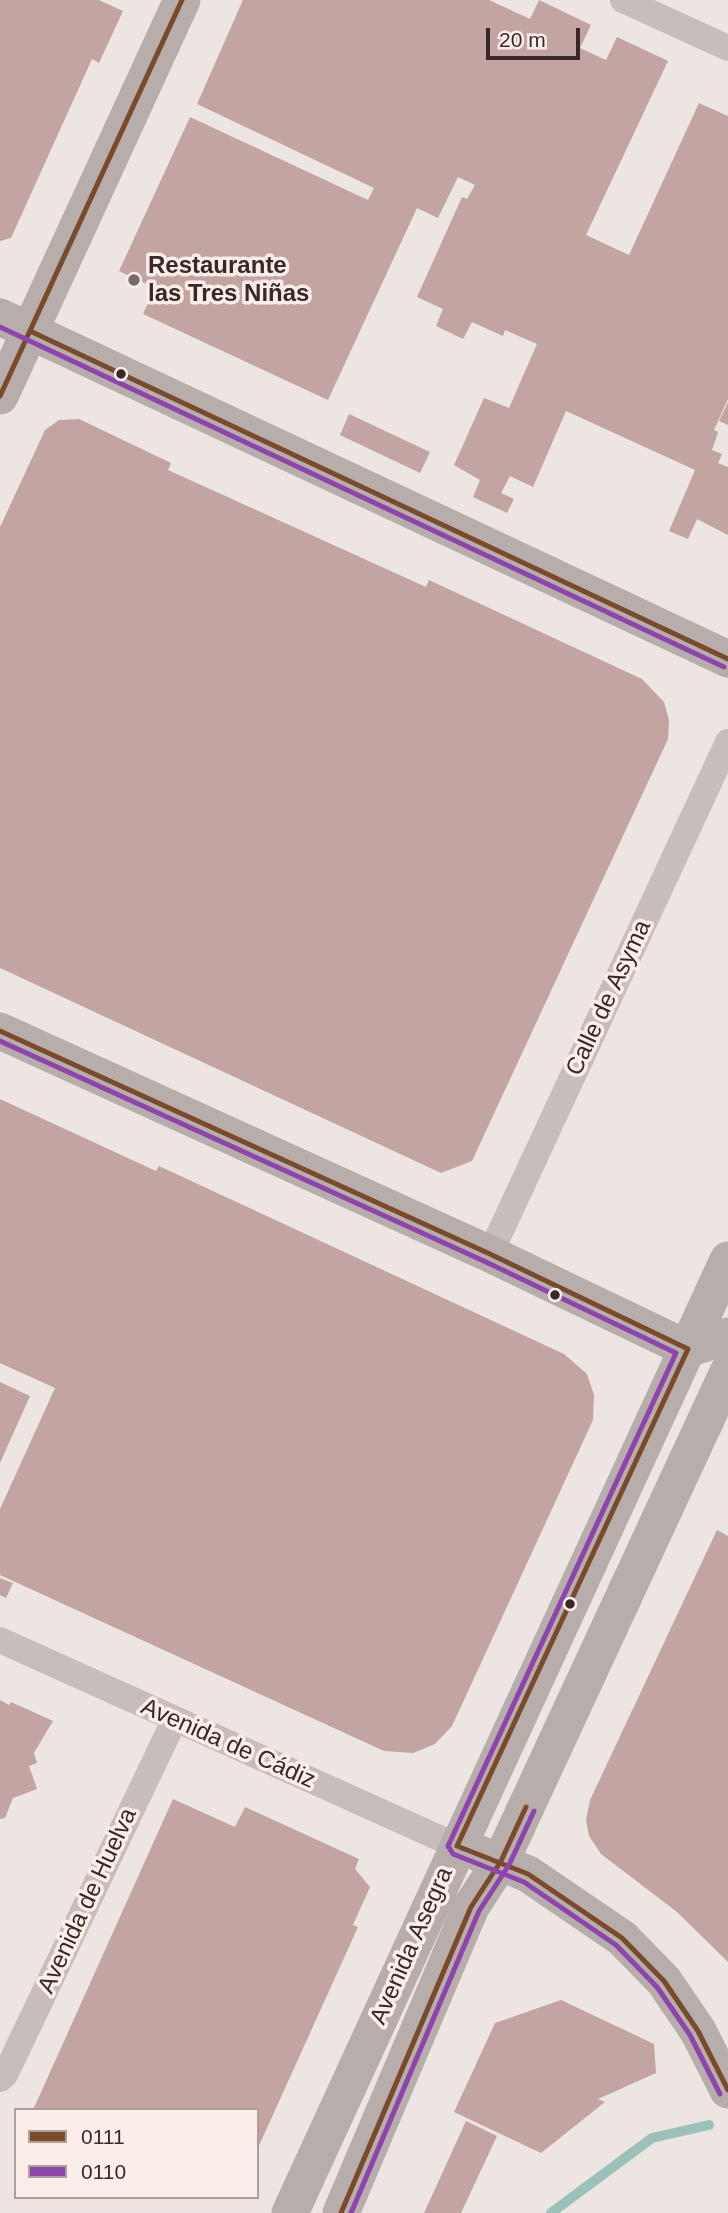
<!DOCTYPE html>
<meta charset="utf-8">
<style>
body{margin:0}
#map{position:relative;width:728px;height:2213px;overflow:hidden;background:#ede5e1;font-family:Helvetica,sans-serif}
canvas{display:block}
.legend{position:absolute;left:14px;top:2108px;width:245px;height:91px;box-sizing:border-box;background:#fbeee8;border:2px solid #ad9f9b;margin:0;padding:9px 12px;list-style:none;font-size:21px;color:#382928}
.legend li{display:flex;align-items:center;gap:14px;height:35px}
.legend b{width:35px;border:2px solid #ad9f9b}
.scale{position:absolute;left:486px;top:28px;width:94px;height:32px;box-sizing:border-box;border:4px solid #382928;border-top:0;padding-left:9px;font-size:21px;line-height:24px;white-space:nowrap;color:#382928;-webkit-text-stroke:5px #fbeee8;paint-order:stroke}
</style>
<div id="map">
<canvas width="728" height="2213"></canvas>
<ul class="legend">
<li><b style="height:9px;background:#7a4b2a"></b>0111</li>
<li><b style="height:9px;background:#8e44ad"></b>0110</li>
</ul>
<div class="scale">20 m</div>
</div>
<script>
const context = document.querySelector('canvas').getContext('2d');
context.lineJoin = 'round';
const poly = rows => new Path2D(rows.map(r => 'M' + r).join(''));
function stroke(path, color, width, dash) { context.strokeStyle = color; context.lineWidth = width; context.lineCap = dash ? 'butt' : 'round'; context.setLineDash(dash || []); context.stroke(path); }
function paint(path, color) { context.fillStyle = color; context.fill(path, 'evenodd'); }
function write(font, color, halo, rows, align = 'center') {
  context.font = font + ' Helvetica,sans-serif'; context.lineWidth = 7; context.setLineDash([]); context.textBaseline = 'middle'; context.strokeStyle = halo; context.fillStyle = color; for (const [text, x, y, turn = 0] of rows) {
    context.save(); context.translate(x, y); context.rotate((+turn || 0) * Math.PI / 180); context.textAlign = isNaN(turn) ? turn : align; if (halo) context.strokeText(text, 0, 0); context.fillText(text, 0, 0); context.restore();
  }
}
stroke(poly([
 [551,2213,652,2138,709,2125]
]), '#9cc1ba', 10);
paint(poly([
 [0,0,99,0,123,11,99,63,92,59,11,238,0,241],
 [243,0,489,0,530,19,539,0,591,25,580,48,606,60,617,37,668,61,586,235,629,255,699,103,728,116,728,399,714,430,718,432,712,450,722,454,718,463,728,467,728,535,697,519,688,539,669,531,695,470,566,411,533,487,510,476,501,493,514,499,507,513,473,497,480,480,454,465,484,398,509,408,537,344,505,330,503,336,472,322,463,339,436,326,443,309,417,297,462,197,467,199,475,185,458,177,438,218,417,208,328,400,143,314,155,288,119,271,190,117,368,200,374,188,197,104],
 [728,402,728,425,719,421],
 [349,414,430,452,420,473,340,435],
 [79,419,171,463,168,470,426,587,429,580,642,679,664,702,669,720,668,739,472,1161,441,1173,0,968,0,527,45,430,59,420],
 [0,1099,156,1171,159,1166,564,1354,587,1374,594,1395,593,1420,452,1726,435,1744,413,1753,384,1751,0,1575,0,1509,55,1388,0,1363],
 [0,1382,30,1396,0,1463],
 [717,1530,728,1536,728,1962,677,1912,601,1854,589,1836,586,1820,590,1800],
 [0,1578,13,1583,6,1598,0,1595],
 [0,1700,9,1705,11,1702,53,1721,34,1753,37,1763,29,1766,37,1789,13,1798,5,1818,0,1819],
 [173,1799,235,1827,245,1807,359,1859,355,1869,370,1887,353,1925,358,1927,257,2150,257,2110,33,2110],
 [561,2000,654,2044,656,2073,598,2099,605,2102,541,2153,454,2112,495,2023],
 [466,2121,497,2136,461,2213,424,2213]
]), '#c2a4a2');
stroke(poly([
 [623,0,728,48],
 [490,1254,728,742],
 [0,1640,457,1846],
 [0,2079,5,2075,174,1721]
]), '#c7bdba', 26);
stroke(poly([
 [0,317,728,659],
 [0,396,182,0],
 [0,1031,490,1254,688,1349],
 [688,1349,728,1336],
 [480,1854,528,1874,622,1938,664,1981,698,2031,728,2090],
 [290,2213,728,1260],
 [341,2213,471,1907,501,1861,728,1372]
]), '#b7adaa', 37);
stroke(poly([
 [30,331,728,659],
 [0,396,182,0],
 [0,1031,490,1254,688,1349,457,1846,528,1874,622,1938,664,1981,698,2031,728,2090],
 [341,2213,471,1907,501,1861,526,1807]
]), '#7a4b2a', 5);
stroke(poly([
 [0,327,724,667],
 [0,1041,486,1262,676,1353,448,1846,453,1854,524,1882,616,1945,657,1987,690,2035,720,2094],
 [351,2213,479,1911,509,1865,534,1811]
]), '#8e44ad', 5);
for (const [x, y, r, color] of [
 [134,280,7,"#776b69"],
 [121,374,6,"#382928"],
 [555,1295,6,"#382928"],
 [570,1604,6,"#382928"]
]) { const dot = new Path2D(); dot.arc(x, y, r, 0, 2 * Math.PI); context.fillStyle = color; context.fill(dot); stroke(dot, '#fbeee8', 2.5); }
write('bold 24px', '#382928', '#fbeee8', [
 ["Restaurante",148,266],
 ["las Tres Niñas",148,294]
], 'left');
write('24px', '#382928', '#fbeee8', [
 ["Calle de Asyma",609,998,-65],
 ["Avenida de Cádiz",228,1744,24],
 ["Avenida de Huelva",88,1901,-65],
 ["Avenida Asegra",412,1946,-66]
]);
</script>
